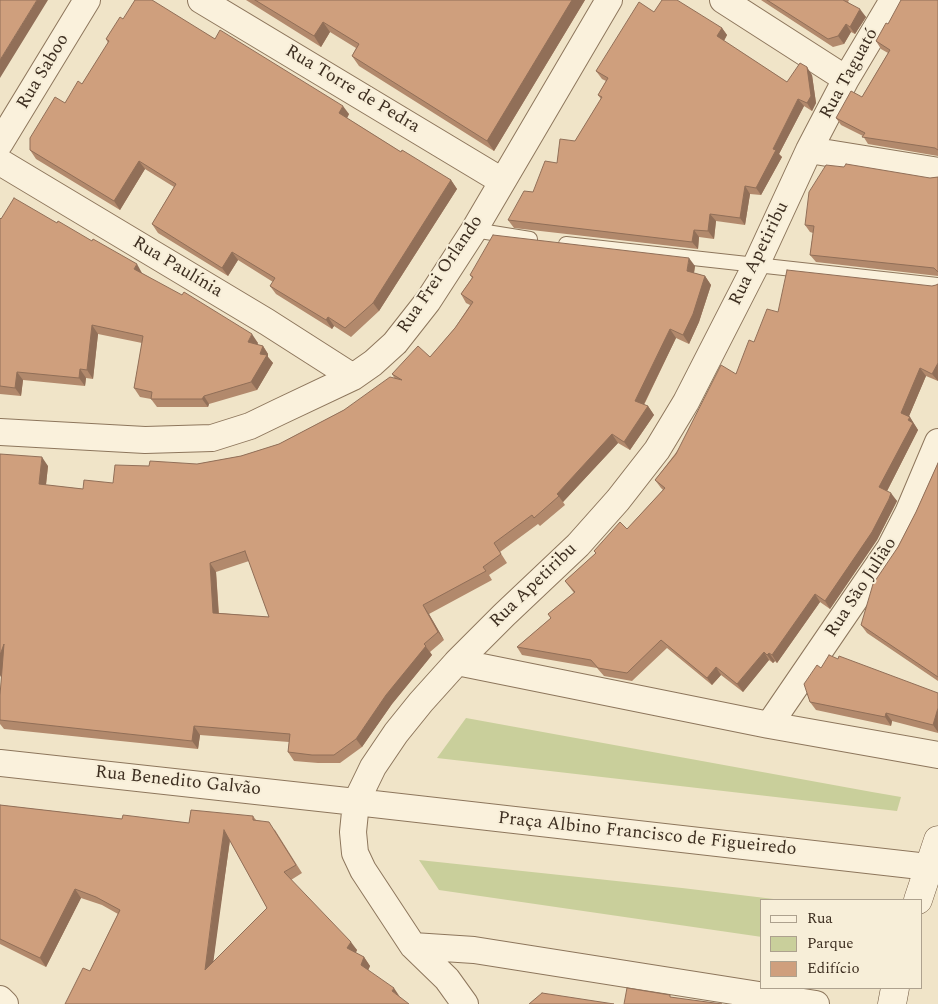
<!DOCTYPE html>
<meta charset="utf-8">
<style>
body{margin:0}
#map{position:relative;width:938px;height:1004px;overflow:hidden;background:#f0e4c8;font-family:Spectral,serif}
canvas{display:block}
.legend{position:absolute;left:760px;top:899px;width:162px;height:90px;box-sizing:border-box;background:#f7eed8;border:1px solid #ada18e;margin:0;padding:6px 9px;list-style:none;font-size:15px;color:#3d2e20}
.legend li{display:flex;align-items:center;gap:10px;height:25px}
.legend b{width:25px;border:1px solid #ada18e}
</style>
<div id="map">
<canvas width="938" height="1004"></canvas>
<ul class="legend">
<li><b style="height:6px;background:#faf1dc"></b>Rua</li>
<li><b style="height:14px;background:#c9cf9b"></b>Parque</li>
<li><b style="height:14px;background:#cf9f7d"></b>Edifício</li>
</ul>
</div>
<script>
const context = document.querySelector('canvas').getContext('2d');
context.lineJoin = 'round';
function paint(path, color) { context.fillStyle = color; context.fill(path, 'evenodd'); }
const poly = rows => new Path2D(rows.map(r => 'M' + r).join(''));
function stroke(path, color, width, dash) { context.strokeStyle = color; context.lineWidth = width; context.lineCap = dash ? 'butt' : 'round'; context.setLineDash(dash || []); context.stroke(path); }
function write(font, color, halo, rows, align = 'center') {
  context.font = font + ' Spectral,serif'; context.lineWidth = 4; context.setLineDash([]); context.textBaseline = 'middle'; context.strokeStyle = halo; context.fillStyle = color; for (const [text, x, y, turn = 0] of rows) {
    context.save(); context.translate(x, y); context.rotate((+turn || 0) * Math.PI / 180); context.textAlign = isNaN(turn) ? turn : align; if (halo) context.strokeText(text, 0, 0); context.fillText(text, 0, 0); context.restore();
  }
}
paint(poly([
 [466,718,872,792,901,797,897,811,437,758],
 [419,860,682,888,782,900,762,900,762,937,439,890]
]), '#c9cf9b');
const lane = poly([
 [474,230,530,239],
 [566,244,938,285]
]);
const street = poly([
 [201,0,502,181],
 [723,0,846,79],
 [0,143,87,0],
 [809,150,938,171],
 [0,162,267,322,353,377],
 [0,432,145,440,212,438,250,426,279,412,353,377,373,363,395,343,428,301,474,230,609,0],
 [457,662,769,725,938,755],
 [769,725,890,548,908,513,938,442],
 [0,763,356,802,938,868],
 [413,946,474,950,816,1004],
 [0,999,5,1004],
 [465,1004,447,979,413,946,363,870,355,853,353,832,356,802,373,767,396,733,421,702,457,662,504,615,578,545,618,500,657,450,686,402,756,265,809,150,846,79,893,0]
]);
const secondary = poly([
 [918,900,938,840],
 [892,1004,895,988]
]);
stroke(lane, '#8d765c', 16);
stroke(street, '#8d765c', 28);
stroke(secondary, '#6f573f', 29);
stroke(lane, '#faf1dc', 14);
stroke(street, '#faf1dc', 26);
stroke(secondary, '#faf1dc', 28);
paint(poly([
 [246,0,585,0,494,151,359,66,352,56,356,48,330,32,321,47],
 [761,0,849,0,848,2,866,17,855,34,851,32,844,44,833,47],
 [938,0,938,156,868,144,863,136,841,125,836,118,862,97,888,53,881,49,876,41,888,24],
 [654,12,722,28,727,35,724,41,787,82,812,75,816,103,812,111,804,106,779,154,782,157,761,195,750,194,745,225,716,221,714,239,699,237,698,249,514,228,508,220,533,192,575,141,601,99,598,95,606,81,602,79,596,71],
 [123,19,215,39,349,114,347,118,401,152,451,180,457,189,379,311,351,337,334,326,332,329,276,294,270,286,273,282,238,260,228,276,158,233,152,224,174,187,145,169,120,210,36,159,30,150,65,103,82,84,108,43,106,39],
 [938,177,938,276,816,262,810,255,813,233,810,232,805,225,930,178],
 [0,218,142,273,258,343,257,345,263,346,268,354,268,357,273,363,257,390,209,404,208,407,157,407,151,399,140,397,134,388,142,343,98,334,93,379,86,378,85,386,23,380,21,396,0,394],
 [695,266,694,273,705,276,711,285,699,322,689,344,676,338,644,405,648,406,654,415,630,450,618,443,563,502,565,505,540,526,538,524,500,552,507,563,489,575,492,580,429,614,444,640,430,652,432,655,392,704,362,747,340,763,318,763,294,761,288,752,289,742,200,735,198,749,4,729,0,724,0,695,2,673,0,677,0,454,48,466,46,485,83,489,113,483,149,466,197,464,241,456,279,444,344,410,395,379,392,374,430,357,455,328,470,305,466,303,461,294,472,278,470,275],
 [249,561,269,617,219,613,216,572],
 [938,284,938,381,926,376,909,416,918,430,887,491,897,501,894,507,877,540,830,609,820,602,777,663,775,661,773,663,769,660,743,692,721,675,712,685,667,648,632,681,604,676,597,668,522,655,517,647,551,618,548,614,574,593,565,581,596,553,594,551,627,529,663,490,661,488,655,480,736,374,754,342,778,312,932,286,936,285],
 [938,463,938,681,867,633,861,625,898,547,916,512],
 [821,668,938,693,938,733,892,721,891,726,816,710,810,702],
 [0,805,122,819,189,823,253,816,256,820,275,830,302,873,291,880,357,950,356,953,364,957,370,966,368,970,90,971,118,914,102,905,81,898,46,967,0,944,0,945],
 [230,841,267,908,213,962,219,915]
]), '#b2896c');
paint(poly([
 [37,0,48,0,0,78,0,60],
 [572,0,585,0,494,151,487,141],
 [860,9,866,17,855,34,850,27],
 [323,22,330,32,321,47,314,36],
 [846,24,851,32,844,44,838,36],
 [722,28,727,35,722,44,717,36],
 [807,67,812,75,816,103,812,111,807,103],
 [798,99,804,106,779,154,782,157,761,195,756,188,773,149],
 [343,106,349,114,345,122,339,113],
 [139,161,145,169,120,210,114,201],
 [451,180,457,189,379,311,373,303],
 [745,186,750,194,745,225,740,218],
 [710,214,716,221,714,239,708,231],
 [694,230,699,237,698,249,692,242],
 [232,252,238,260,228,276,222,268],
 [689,258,695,266,693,279,687,271],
 [137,264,142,273,140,277,134,269],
 [705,276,711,285,699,322,689,344,683,335],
 [328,317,334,326,332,329,326,320],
 [92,325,98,334,93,379,87,370],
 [670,329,676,338,641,410,635,401],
 [252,334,258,343,253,351,248,342],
 [263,346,268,354,268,357,273,363,257,390,251,382],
 [938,363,938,381,932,374],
 [920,368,926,376,907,421,901,413],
 [80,369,86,378,85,386,79,378],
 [17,372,23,380,21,396,15,388],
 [204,396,209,404,208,407,202,399],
 [648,406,654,415,630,450,624,442],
 [910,417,918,430,885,495,879,487],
 [612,434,618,443,563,502,557,494],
 [42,457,48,466,45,493,39,484],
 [891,493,897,501,877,540,830,609,825,601],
 [210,563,216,572,219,622,213,613],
 [815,594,820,602,777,663,772,655],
 [423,605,429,614,444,640,438,632],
 [4,644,10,653,0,677,0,655],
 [424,644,432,655,392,704,362,747,356,739,386,695],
 [764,652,769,660,743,692,737,684],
 [769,653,775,661,773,663,767,655],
 [716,667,721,675,712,685,707,678],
 [938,708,938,732,933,725],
 [886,713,892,721,891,726,885,717],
 [194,726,200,735,198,749,192,741],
 [224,830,230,839,211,979,205,970],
 [75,889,81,898,46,967,40,958],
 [351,942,357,950,353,957,347,948],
 [364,957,370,966,367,973,361,965],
 [394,988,400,997,392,991]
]), '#916f58');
const building = poly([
 [0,0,37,0,0,60,0,0],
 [135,0,152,0,215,39,220,30,343,106,339,113,401,152,402,150,451,180,373,303,345,328,328,317,326,320,270,286,275,278,232,252,222,268,152,224,176,184,139,161,114,201,30,150,30,138,55,97,65,103,78,81,82,84,109,41,106,39,120,17,123,19,135,0],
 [255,0,572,0,487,141,352,56,359,44,323,22,314,36,255,0],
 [662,0,677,0,722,28,717,36,787,82,800,63,807,67,811,96,807,103,798,99,773,149,776,150,756,188,745,186,740,218,710,214,708,231,694,230,692,242,508,220,524,191,533,192,545,161,557,163,560,139,575,141,602,97,598,95,608,78,596,71,639,2,654,12,662,0],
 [767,0,843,0,860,9,850,27,846,24,838,36,828,39,767,0],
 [901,0,938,0,938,150,935,148,862,137,865,133,836,118,851,91,862,97,890,50,876,41,886,23,888,24,901,0],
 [846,164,930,178,938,177,938,272,934,268,810,255,814,226,805,225,809,192,826,165,844,167,846,164],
 [14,198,57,223,58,221,92,241,93,239,137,264,134,269,182,295,184,292,252,334,248,342,263,346,260,354,267,355,251,382,204,396,202,399,151,399,152,392,134,388,143,336,92,325,87,370,80,369,79,378,17,372,15,388,0,386,0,218,1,219,14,198],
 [493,235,689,258,687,271,705,276,693,314,683,335,670,329,635,401,648,406,624,442,612,434,557,494,559,496,534,518,532,515,494,543,501,554,483,567,486,571,423,605,438,632,424,644,426,646,386,695,356,739,334,755,312,755,288,752,290,734,194,726,192,741,0,720,0,695,4,644,0,655,0,454,42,457,39,484,83,489,84,480,113,483,115,465,149,466,150,461,197,464,241,456,279,444,344,410,390,377,402,380,392,374,418,346,430,357,455,328,473,302,461,294,473,277,470,275,493,235],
 [245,551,269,617,213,613,210,563,245,551],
 [787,270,932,286,936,285,938,284,938,363,932,374,920,368,901,413,910,417,908,420,913,423,879,487,891,493,889,499,872,532,825,601,815,594,772,655,769,653,767,655,764,652,737,684,716,667,707,678,661,640,627,673,598,668,591,660,517,647,551,618,548,614,575,592,565,581,596,553,594,551,620,522,627,529,665,488,655,480,676,454,721,365,736,374,749,340,754,342,767,309,778,312,787,270],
 [938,463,938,677,861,625,873,584,898,547,916,512,938,463],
 [829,655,838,659,839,656,938,693,938,708,933,725,886,713,885,717,810,702,804,684,817,665,821,668,829,655],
 [0,805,122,819,123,815,189,823,191,810,253,816,253,820,269,822,296,865,284,872,351,942,347,948,364,957,361,965,394,988,392,991,409,1004,65,1004,83,968,90,971,120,910,96,897,75,889,40,958,0,939,0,805],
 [224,830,267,908,205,970,213,907,224,830],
 [627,988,670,995,670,997,722,1004,624,1004,627,988],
 [542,993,614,1004,529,1004,542,993]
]);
paint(building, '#cf9f7d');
stroke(building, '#916f58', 1);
write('18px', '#3d2e20', '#f7eed8', [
 ["Rua Saboo",44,72,-59],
 ["Rua Taguató",850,74,-61],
 ["Rua Torre de Pedra",352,90,31],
 ["Rua Apetiribu",760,254,-64],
 ["Rua Paulínia",177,268,31],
 ["Rua Frei Orlando",441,275,-56],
 ["Rua Apetiribu",534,586,-44],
 ["Rua São Julião",862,588,-57],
 ["Rua Benedito Galvão",178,782,6],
 ["Praça Albino Francisco de Figueiredo",647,835,6]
]);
</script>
